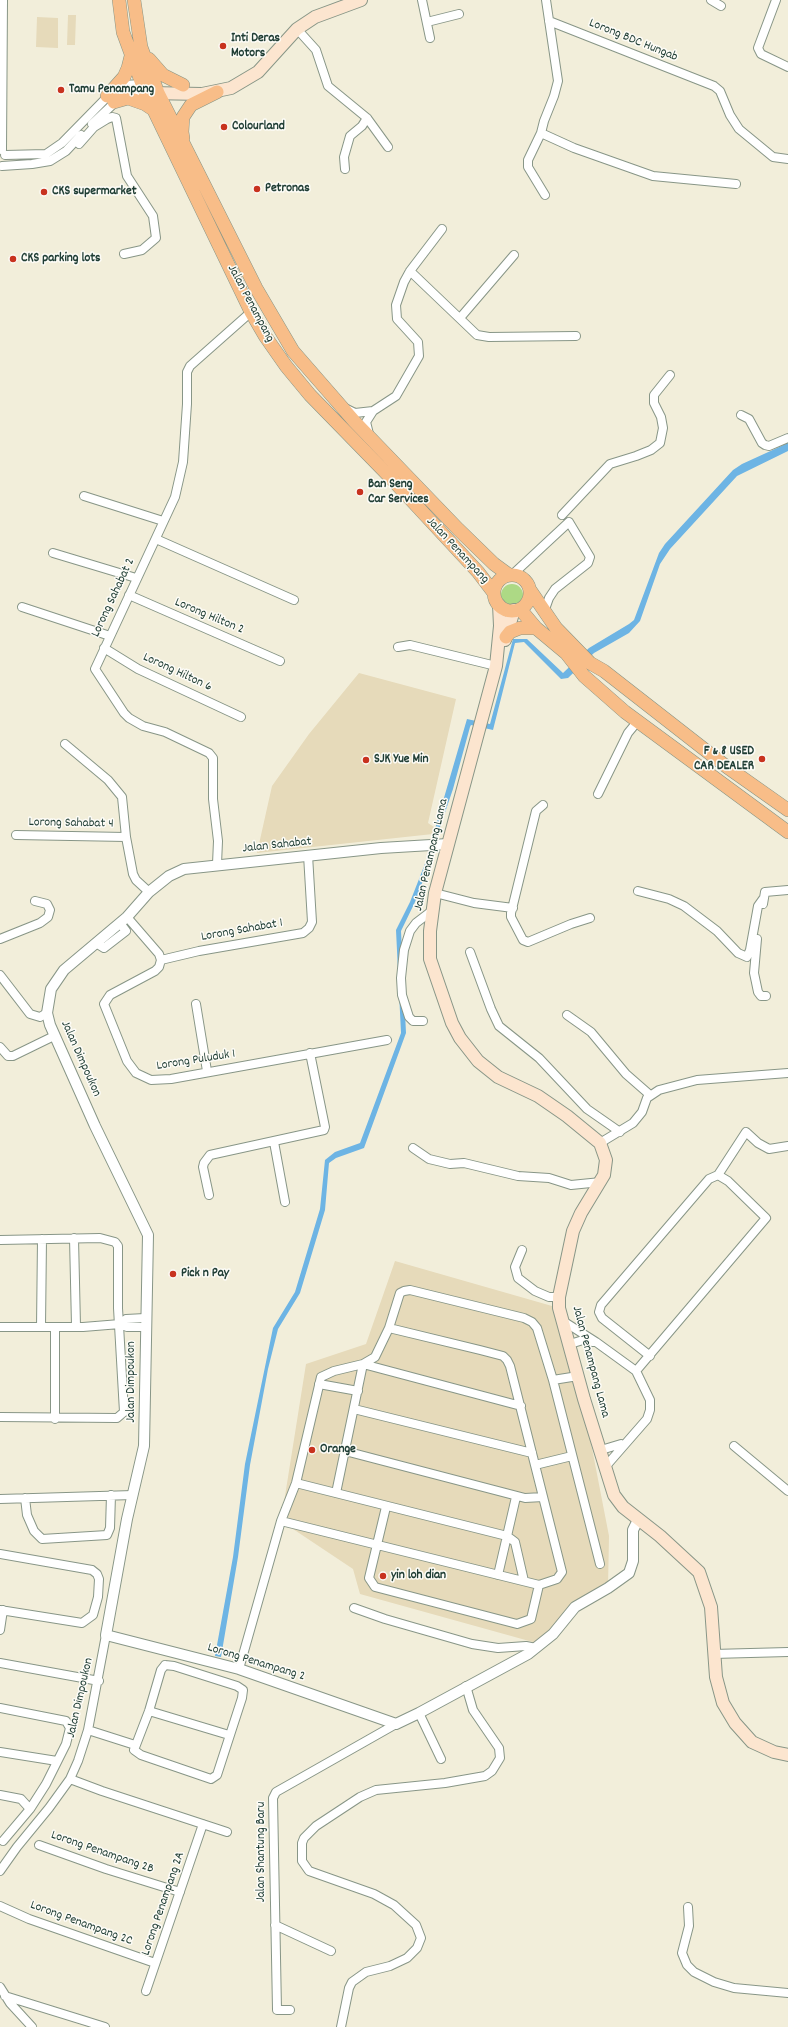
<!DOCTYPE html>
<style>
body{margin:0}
canvas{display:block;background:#f2eeda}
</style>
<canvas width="788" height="2027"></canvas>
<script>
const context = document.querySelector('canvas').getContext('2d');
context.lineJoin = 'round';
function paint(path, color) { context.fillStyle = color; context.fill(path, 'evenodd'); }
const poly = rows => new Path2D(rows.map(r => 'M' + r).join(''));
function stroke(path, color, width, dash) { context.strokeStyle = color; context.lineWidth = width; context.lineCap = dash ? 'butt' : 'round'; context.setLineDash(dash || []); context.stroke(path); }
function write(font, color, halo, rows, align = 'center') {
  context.font = font + ' Dekko,sans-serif'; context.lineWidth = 3; context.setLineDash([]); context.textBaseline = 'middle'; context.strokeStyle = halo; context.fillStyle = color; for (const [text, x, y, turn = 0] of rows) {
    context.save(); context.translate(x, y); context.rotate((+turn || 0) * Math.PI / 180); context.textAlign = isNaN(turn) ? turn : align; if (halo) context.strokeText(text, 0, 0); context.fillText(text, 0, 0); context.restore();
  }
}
paint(poly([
 [68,15,76,15,75,45,67,45],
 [37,17,58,18,58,48,36,47],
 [359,673,456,699,428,823,434,827,433,834,257,853,272,786,309,734],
 [395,1261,559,1308,578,1376,609,1536,608,1588,575,1607,540,1644,360,1594,353,1569,281,1521,306,1364,366,1344]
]), '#e6daba');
paint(poly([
 '501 595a11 11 0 1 1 22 0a11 11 0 1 1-22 0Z'
]), '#add985');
paint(poly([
 [788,443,788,451,737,476,670,549,660,564,640,621,629,633,594,653,568,678,561,679,524,642,515,643,493,730,471,725,470,727,453,789,438,833,434,851,415,902,401,931,406,1033,364,1148,336,1158,329,1163,325,1210,300,1293,278,1329,268,1369,250,1465,238,1557,221,1657,215,1656,233,1557,245,1464,273,1328,295,1292,320,1209,325,1160,335,1152,360,1143,401,1033,396,930,410,902,430,851,434,832,467,719,490,724,513,639,527,639,563,673,589,648,629,624,634,620,659,553,665,544,733,470,742,464]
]), '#6db4e4');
const minor = poly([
 [422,0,430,38],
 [711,0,721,6],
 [776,0,758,48,761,54,788,67],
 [549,21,714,86,720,91,730,115,739,129,773,157,788,159],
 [427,22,459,14],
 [297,29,316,50,328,86,367,118,388,147],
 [92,124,124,94,145,92],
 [541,133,574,148,653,176,736,184],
 [79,144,94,127,107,119,112,117,116,118,127,176,153,216,156,238,142,250,124,254],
 [2,150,3,0],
 [5,155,46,154,62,143,114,90,123,85,142,84],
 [2,166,32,164,50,161,66,151,81,135],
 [345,169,344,157,350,136,362,126,367,118],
 [545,195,528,167,528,160,541,133,544,121,554,96,558,81,546,0],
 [410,271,477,335,489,337,576,336],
 [460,318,514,255],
 [345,408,355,413,373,411],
 [741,415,749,419,762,443,765,445,769,446,788,438],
 [369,434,366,422,373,411,396,396,419,356,418,342,397,319,396,305,404,282,410,271,442,229],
 [84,496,163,521],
 [562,515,610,464,636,456,651,450,660,443,663,428,661,417,654,403,654,395,670,375],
 [156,539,294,600],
 [53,553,136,578],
 [512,575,569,522,590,557,588,563,555,589,549,598,544,612],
 [129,595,280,661],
 [22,607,110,636],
 [398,647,410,645,496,666],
 [104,648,138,669,241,717],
 [65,744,108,780,122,797,126,837,133,874,136,880,149,892],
 [598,794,628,733,637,722],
 [543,805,536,811,511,913,511,917,523,940,528,942,571,924,590,918],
 [16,835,126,837],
 [217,864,218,841,213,799,213,758,209,753,165,732,143,726,129,718,124,713,95,669,175,497,183,462,187,404,187,372,190,366,251,312],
 [638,891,669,899,684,906,717,931,738,953,747,957,750,950,758,906,763,899],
 [435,893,474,903,513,908],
 [763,904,765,892,788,890],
 [127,917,159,954,161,960],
 [0,939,40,923,48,917,50,910,47,904,35,901],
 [757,939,754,973,758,992,761,996,766,996],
 [96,943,104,948,126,931,120,923],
 [470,952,491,1009,499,1026,539,1058,587,1109,620,1132],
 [161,960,159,967,155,971,110,995,104,1004,127,1061,136,1073,151,1080,171,1079,387,1040],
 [161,960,199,951,303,933,309,928,312,922,308,855],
 [0,975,30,1014,40,1017,47,1013],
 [196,1004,207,1071],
 [567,1015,591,1032,626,1074,650,1095],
 [423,1021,413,1021,409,1017,402,995,401,978,404,950,410,931,416,923,433,910],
 [0,1047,8,1056,13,1056,54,1036],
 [274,1142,285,1202],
 [600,1143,633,1123,642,1112,647,1098,659,1090,697,1080,788,1073],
 [413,1148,429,1159,450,1164,464,1163,518,1176,549,1178,571,1185,601,1182],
 [209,1195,203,1167,204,1163,210,1155,324,1130,325,1127,310,1053],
 [74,1238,76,1326],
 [0,1240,100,1238,115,1242,118,1246,118,1308,124,1412,117,1418,0,1417],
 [522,1250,515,1267,518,1278,535,1291,549,1297,559,1297],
 [563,1321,596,1342,636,1371,650,1400,650,1410,647,1419,606,1466],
 [120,1324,126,1319,145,1318],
 [0,1327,83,1327,120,1324,127,1327,145,1327],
 [41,1327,42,1239],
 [55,1327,55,1419],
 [570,1344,583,1340,593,1342],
 [650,1356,602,1318,599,1312,601,1305,709,1179,718,1175,746,1132,758,1143,769,1149,788,1146],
 [363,1364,521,1406],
 [636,1371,766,1218,728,1181,718,1175],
 [553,1380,578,1376],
 [319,1384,358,1391],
 [354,1409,532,1453],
 [734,1446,788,1491],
 [601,1450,621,1444],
 [345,1451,525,1498,543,1497],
 [535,1465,572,1456],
 [296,1483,507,1536,515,1542,524,1581],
 [336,1493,363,1364],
 [25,1498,27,1515,34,1531,42,1539,107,1535,110,1528,111,1495],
 [0,1499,133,1495],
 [386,1507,369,1578,375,1587,517,1624,531,1619,539,1585],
 [281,1521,539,1585,557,1579,562,1572,510,1366,507,1360,503,1356,480,1350,389,1328],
 [0,1554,92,1570,97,1574,99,1579,98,1597,93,1615,82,1623,0,1610],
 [498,1575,516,1497],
 [354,1608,385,1619,472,1644,498,1648,526,1646,536,1648],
 [0,1630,3,1610],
 [713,1654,788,1652],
 [0,1663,99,1681],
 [165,1665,174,1666,237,1686,243,1690,242,1698,217,1775,211,1779,141,1755,134,1750,149,1711,161,1670,165,1665],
 [239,1669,281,1521,296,1483,321,1377,334,1371,363,1364,375,1357,389,1328,400,1293,404,1291,410,1290,524,1318,532,1322,537,1328,553,1380,600,1564],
 [0,1708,66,1721,70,1728,66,1744,46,1784,30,1809,3,1841],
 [149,1711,229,1735],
 [419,1713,441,1759],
 [88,1730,135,1745],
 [0,1752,57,1761],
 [70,1779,102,1791,227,1832],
 [0,1795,21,1799,30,1809],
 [39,1845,106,1869,180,1892],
 [0,1871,17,1847,49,1808,70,1779,78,1761,88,1730,106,1635],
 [0,1906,29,1919,155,1963],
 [688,1907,689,1926,682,1953,687,1965,694,1972,714,1982,734,1988,788,1993],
 [275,1925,331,1951],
 [0,1987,10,2003,32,2027],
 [146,1991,203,1824],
 [5,1996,105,2027],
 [290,2010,277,2010,273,1798,276,1792,396,1724],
 [341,2027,349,1988,352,1982,366,1972,390,1966,407,1958,417,1948,421,1938,416,1925,394,1905,374,1894,309,1871,302,1861,302,1843,304,1838,316,1826,360,1797,376,1790,445,1783,485,1776,492,1771,500,1758,499,1748,473,1710,466,1686]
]);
const tertiary = poly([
 [448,844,381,848,184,869,169,876,149,892,127,917,64,970,51,989,47,1013,50,1025,95,1126,148,1235,144,1446,127,1519,106,1635,239,1669,396,1724,419,1713,528,1654,553,1634,575,1607,608,1588,629,1573,633,1561,633,1530,638,1520]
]);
const secondary = poly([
 [150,93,202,94,231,88,258,72,297,29,315,17,361,0],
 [499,605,500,626,496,666,435,893,430,931,430,959,452,1023,460,1038,478,1061,498,1077,538,1096,567,1116,600,1143,606,1160,604,1175,581,1213,573,1231,559,1297,559,1308,584,1399,614,1495,623,1507,660,1536,699,1572,711,1607,716,1677,723,1703,735,1723,752,1742,774,1752,788,1755],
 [505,640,514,610]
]);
const primary = poly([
 [119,0,123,32,145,92,251,312,265,336,286,366,310,395,389,476,478,572,494,593],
 [134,0,141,47,158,93,256,288,293,351,354,421,458,529,494,564,509,575],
 [149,59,163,75,183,85],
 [107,96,124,77,128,68,131,56],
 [114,102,128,98,145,104,154,110],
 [183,138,182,132,183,117,191,105,217,92],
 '494 593a18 18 0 1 1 36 0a18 18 0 1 1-36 0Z',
 [530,590,556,628,590,663,604,671,727,767,788,810],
 [520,609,536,628,566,653,584,676,625,712,788,832],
 [506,637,510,632,520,628,536,628]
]);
stroke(minor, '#889687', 10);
stroke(tertiary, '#889687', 12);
stroke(secondary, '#889687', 14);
stroke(primary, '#889687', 14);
stroke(minor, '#fff', 8);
stroke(tertiary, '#fff', 10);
stroke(secondary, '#fce5cf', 12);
stroke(primary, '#f8bd88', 13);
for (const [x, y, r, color] of [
 [223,46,4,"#c8321e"],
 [61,90,4,"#c8321e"],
 [224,127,4,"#c8321e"],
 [257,189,4,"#c8321e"],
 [44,192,4,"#c8321e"],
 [13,259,4,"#c8321e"],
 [360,492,4,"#c8321e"],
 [762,759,4,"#c8321e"],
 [366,760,4,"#c8321e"],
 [173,1274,4,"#c8321e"],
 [312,1450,4,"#c8321e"],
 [383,1576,4,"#c8321e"]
]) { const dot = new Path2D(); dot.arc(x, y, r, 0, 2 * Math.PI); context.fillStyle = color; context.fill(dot); stroke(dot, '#fdfcf7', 1.5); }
write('bold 13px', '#1f3d34', '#fdfcf7', [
 ["Inti Deras",231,39],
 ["Motors",231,54],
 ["Tamu Penampang",69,90],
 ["Colourland",232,127],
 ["Petronas",265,189],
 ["CKS supermarket",52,192],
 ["CKS parking lots",21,259],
 ["Ban Seng",368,485],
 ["Car Services",368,500],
 ["F & 8 USED",754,752,"right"],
 ["CAR DEALER",754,767,"right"],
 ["SJK Yue Min",374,760],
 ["Pick n Pay",181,1274],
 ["Orange",320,1450],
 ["yin loh dian",391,1576]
], 'left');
write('13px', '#1f3d34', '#fdfcf7', [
 ["Lorong BDC Hungab",633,41,22],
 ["Jalan Penampang",250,304,62],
 ["Jalan Penampang",457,551,47],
 ["Lorong Sahabat 2",114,598,-65],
 ["Lorong Hilton 2",209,617,23],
 ["Lorong Hilton 6",177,673,25],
 ["Lorong Sahabat 4",71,824,1],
 ["Jalan Sahabat",277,846,-6],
 ["Jalan Penampang Lama",432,855,-77],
 ["Lorong Sahabat 1",242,931,-10],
 ["Jalan Dimpoukon",80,1059,66],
 ["Lorong Puluduk 1",196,1061,-9],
 ["Jalan Penampang Lama",590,1362,75],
 ["Jalan Dimpoukon",132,1382,-90],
 ["Lorong Penampang 2",256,1663,17],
 ["Jalan Dimpoukon",81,1698,-77],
 ["Jalan Shantung Baru",262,1852,-90],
 ["Lorong Penampang 2B",102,1853,19],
 ["Lorong Penampang 2A",164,1904,-71],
 ["Lorong Penampang 2C",81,1924,20]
]);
</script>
